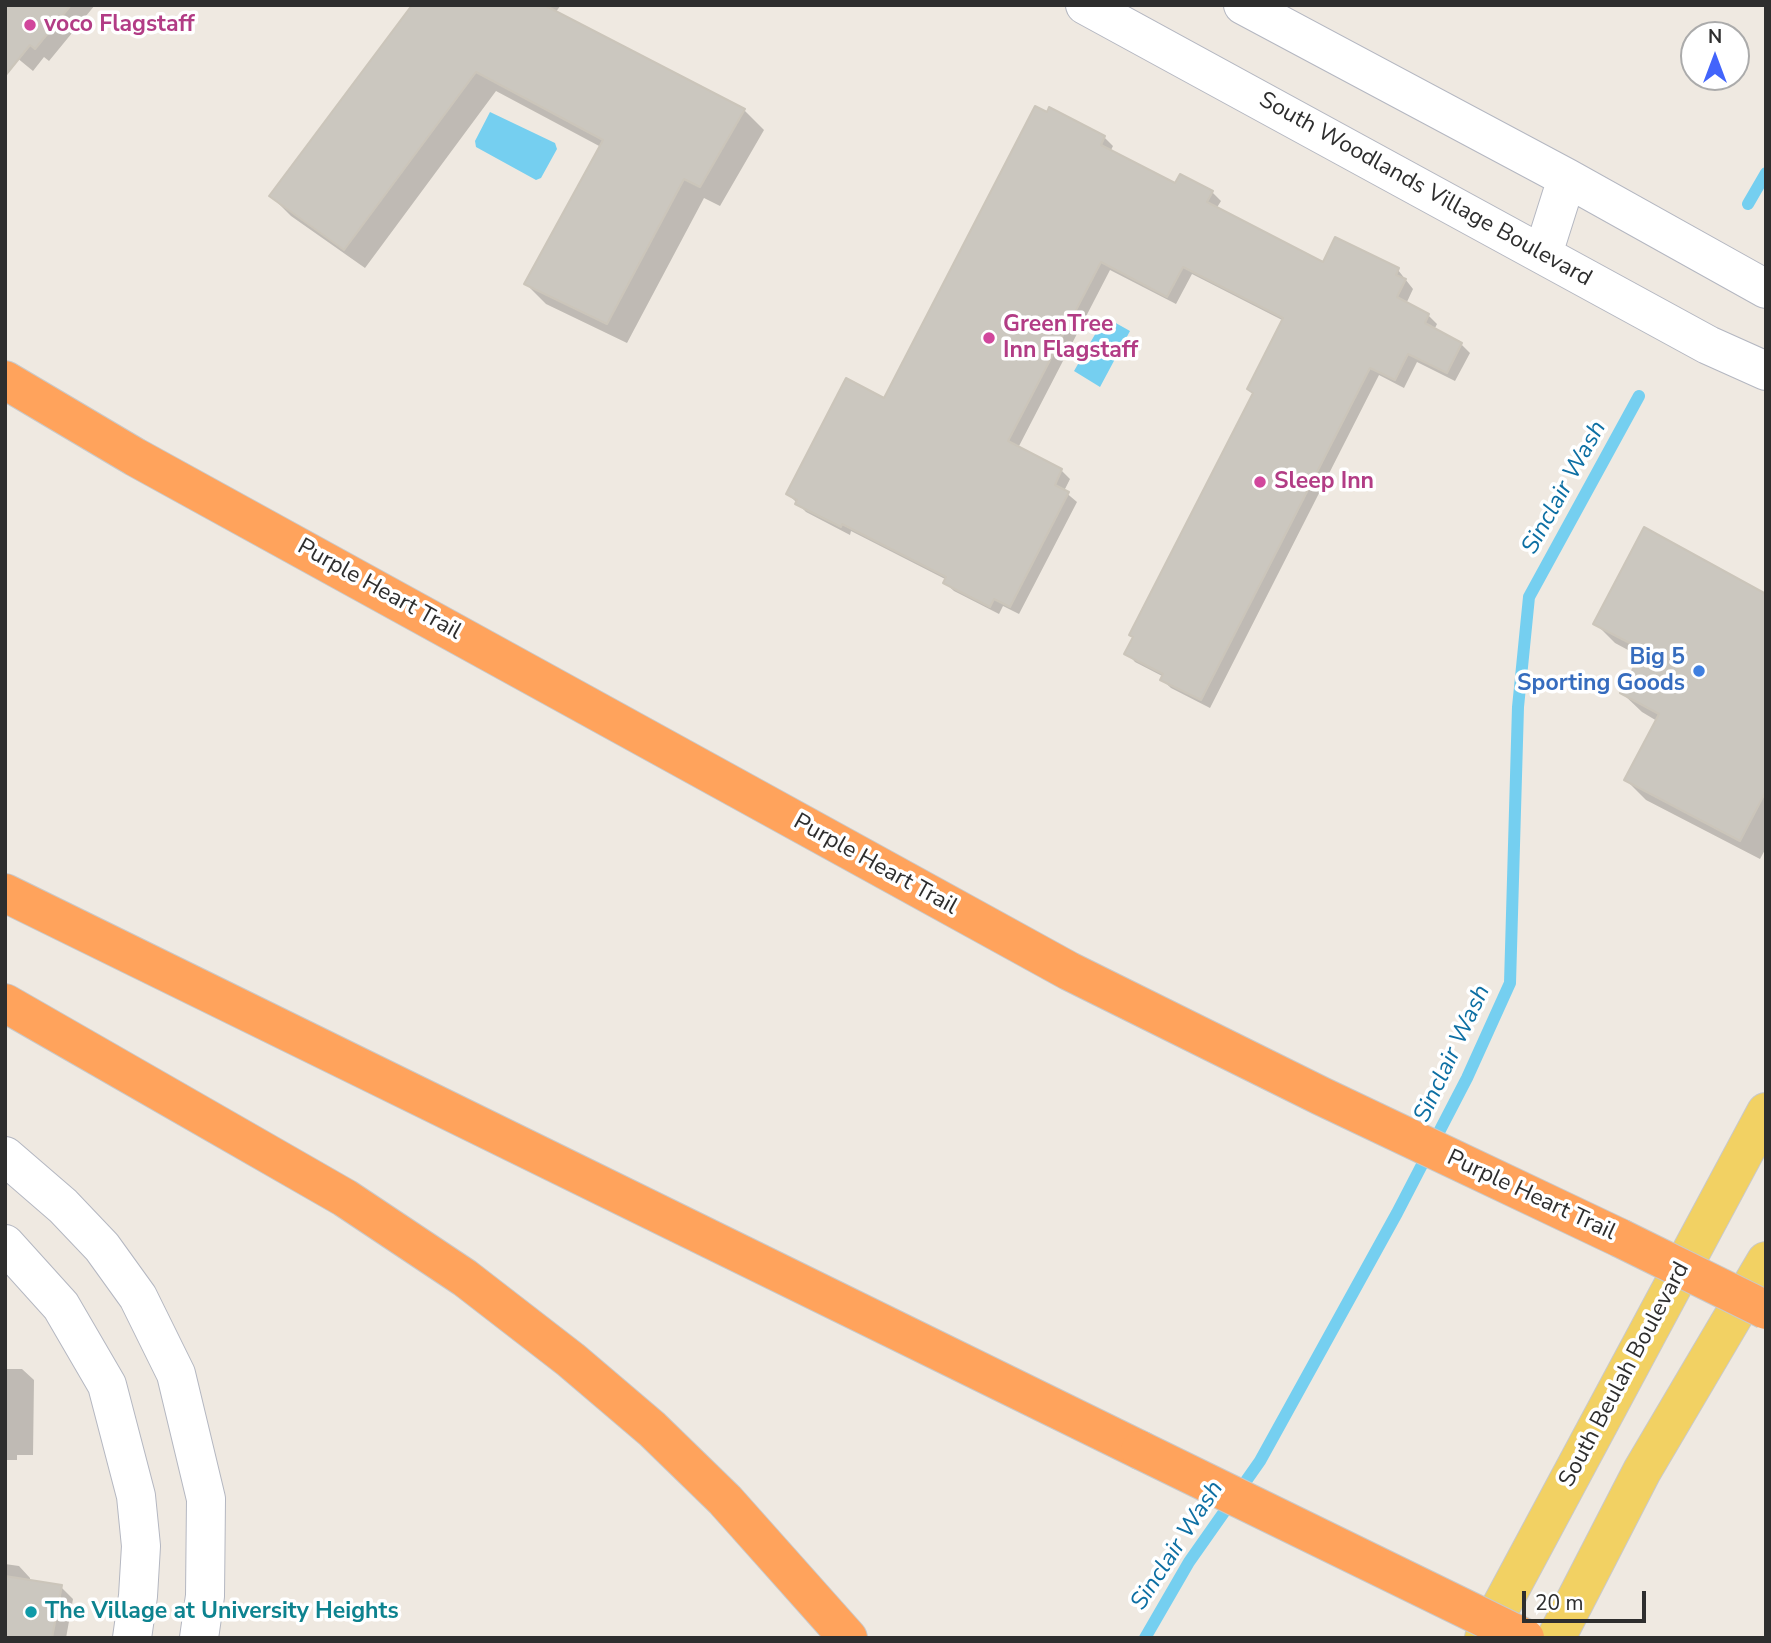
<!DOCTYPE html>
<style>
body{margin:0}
#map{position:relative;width:1771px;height:1643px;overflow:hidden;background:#efe9e1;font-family:"Nunito Sans",sans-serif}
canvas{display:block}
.frame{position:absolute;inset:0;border:7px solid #2e2e2e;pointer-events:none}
.north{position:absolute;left:1680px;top:21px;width:70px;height:70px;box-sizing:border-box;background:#fff;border:2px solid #ababab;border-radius:50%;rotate:0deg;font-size:19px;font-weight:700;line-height:28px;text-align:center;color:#2e2e2e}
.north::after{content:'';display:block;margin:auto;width:24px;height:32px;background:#4264fb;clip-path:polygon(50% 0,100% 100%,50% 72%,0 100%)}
.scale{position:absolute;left:1522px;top:1591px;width:124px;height:32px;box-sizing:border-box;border:4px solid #2e2e2e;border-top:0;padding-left:9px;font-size:21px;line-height:24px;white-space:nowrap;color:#2e2e2e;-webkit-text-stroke:5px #fff;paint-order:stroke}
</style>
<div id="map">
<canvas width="1771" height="1643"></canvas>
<div class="frame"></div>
<div class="north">N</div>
<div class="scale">20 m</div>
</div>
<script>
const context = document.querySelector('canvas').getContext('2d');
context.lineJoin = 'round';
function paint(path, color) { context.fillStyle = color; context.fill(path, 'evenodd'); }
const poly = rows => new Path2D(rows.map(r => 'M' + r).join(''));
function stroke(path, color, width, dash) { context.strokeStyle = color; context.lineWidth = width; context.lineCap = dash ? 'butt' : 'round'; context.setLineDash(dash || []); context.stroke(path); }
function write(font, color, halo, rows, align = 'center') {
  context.font = font + ' "Nunito Sans",sans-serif'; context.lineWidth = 7; context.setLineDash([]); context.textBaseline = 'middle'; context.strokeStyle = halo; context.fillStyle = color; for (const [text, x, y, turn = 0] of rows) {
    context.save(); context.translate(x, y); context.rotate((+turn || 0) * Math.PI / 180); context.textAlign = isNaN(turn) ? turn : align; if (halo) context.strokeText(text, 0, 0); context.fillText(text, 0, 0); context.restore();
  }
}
paint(poly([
 [490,112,555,143,557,149,541,178,536,180,476,147,475,141],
 [1105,317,1130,331,1100,387,1074,371]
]), '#75cff0');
paint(poly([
 [5,5,95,5,49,61,44,57,33,71,5,48],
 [414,5,561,5,555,13,744,110,764,130,720,206,704,198,627,343,546,304,526,284,601,147,496,91,365,268,291,216,271,196],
 [1104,137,1113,146,1110,152,1175,186,1212,192,1221,201,1216,209,1323,264,1398,270,1413,289,1406,304,1428,315,1437,324,1434,330,1461,344,1470,353,1455,381,1417,362,1404,388,1379,375,1210,708,1171,688,1162,680,1164,677,1135,662,1127,653,1254,394,1284,321,1192,274,1176,304,1110,270,1018,448,1061,470,1070,479,1064,491,1077,502,1019,614,1003,606,999,614,954,591,945,583,947,580,851,531,850,535,806,512,788,494,885,400],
 [1645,529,1766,596,1766,848,1760,859,1646,800,1626,780,1657,721,1642,712,1622,693,1641,657,1615,643,1595,623],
 [5,1369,22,1369,34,1380,33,1455,17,1455,17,1460,5,1460],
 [5,1564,19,1566,30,1578,30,1582,61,1587,73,1599,66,1638,5,1638]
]), '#0003');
stroke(poly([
 [1748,204,1766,173],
 [1145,1638,1189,1562,1260,1461,1397,1213,1467,1078,1510,983,1518,707,1529,597,1639,396]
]), '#75cff0', 12);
const building = poly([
 [5,5,71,5,35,49,30,45,5,76,5,5],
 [412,5,544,5,745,109,700,187,684,179,607,324,524,284,603,140,476,72,344,250,269,196,412,5],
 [1035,106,1047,112,1049,107,1105,136,1101,145,1175,183,1180,174,1213,191,1207,202,1323,262,1335,237,1399,268,1396,275,1406,279,1397,297,1429,314,1425,323,1462,343,1447,373,1408,354,1395,380,1370,368,1201,700,1160,680,1163,674,1124,654,1133,637,1129,635,1253,393,1247,389,1283,318,1183,267,1167,297,1101,262,1008,441,1062,469,1055,485,1069,492,1010,607,994,599,990,607,943,583,946,577,842,524,841,527,795,504,797,500,786,494,846,378,884,398,1035,106],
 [1644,527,1766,594,1766,791,1740,841,1624,780,1659,714,1620,693,1643,650,1593,624,1644,527],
 [5,1576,62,1585,52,1638,5,1638,5,1576]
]);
paint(building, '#cbc7bf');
stroke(building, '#cbc5ba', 2);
const minor = poly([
 [1085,5,1708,345,1766,371],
 [1243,5,1567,178,1766,289],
 [1543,254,1567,178],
 [5,1156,63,1206,102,1247,138,1297,176,1374,206,1499,205,1596,199,1638],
 [5,1244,61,1306,107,1385,136,1496,141,1546,138,1596,132,1638]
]);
const major = poly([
 [1484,1638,1766,1112],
 [1556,1638,1642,1471,1766,1261]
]);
const highway = poly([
 [5,380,135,457,1069,971,1321,1096,1620,1238],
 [5,893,1140,1450],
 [5,1003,345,1198,465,1278,571,1360,652,1429,725,1500,848,1638]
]);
stroke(minor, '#b4b7c1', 40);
stroke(major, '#c9c9c9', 40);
stroke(highway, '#c9c9c9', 40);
stroke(minor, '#fff', 38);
stroke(major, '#f2d163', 38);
stroke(highway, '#ffa35c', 38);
const highwayBridge = poly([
 [1620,1238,1766,1310],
 [1140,1450,1525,1638]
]);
stroke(highwayBridge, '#c9c9c9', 40, []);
stroke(highwayBridge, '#ffa35c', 38);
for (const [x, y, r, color] of [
 [30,25,7,"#d1479c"],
 [989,338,7,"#d1479c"],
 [1260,482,7,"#d1479c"],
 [1699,671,7,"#3f7fe0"],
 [31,1612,7,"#0f9aa8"]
]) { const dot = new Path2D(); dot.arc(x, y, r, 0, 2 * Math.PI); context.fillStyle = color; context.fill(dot); stroke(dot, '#fff', 2.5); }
write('bold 23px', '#b23c85', '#fff', [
 ["voco Flagstaff",44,25],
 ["GreenTree",1003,325],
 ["Inn Flagstaff",1003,351],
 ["Sleep Inn",1274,482]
], 'left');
write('23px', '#2e2e2e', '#fff', [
 ["South Woodlands Village Boulevard",1425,190,29],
 ["Purple Heart Trail",379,590,29],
 ["Purple Heart Trail",875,865,29],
 ["Purple Heart Trail",1531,1196,25],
 ["South Beulah Boulevard",1625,1375,-62]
]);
write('bold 23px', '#366cbe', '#fff', [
 ["Big 5",1685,658],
 ["Sporting Goods",1685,684]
], 'right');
write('bold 23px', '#0d838f', '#fff', [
 ["The Village at University Heights",45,1612]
], 'left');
write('italic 24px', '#0d6fa3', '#fff', [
 ["Sinclair Wash",1565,488,-61],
 ["Sinclair Wash",1453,1054,-65],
 ["Sinclair Wash",1178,1546,-57]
]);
</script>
